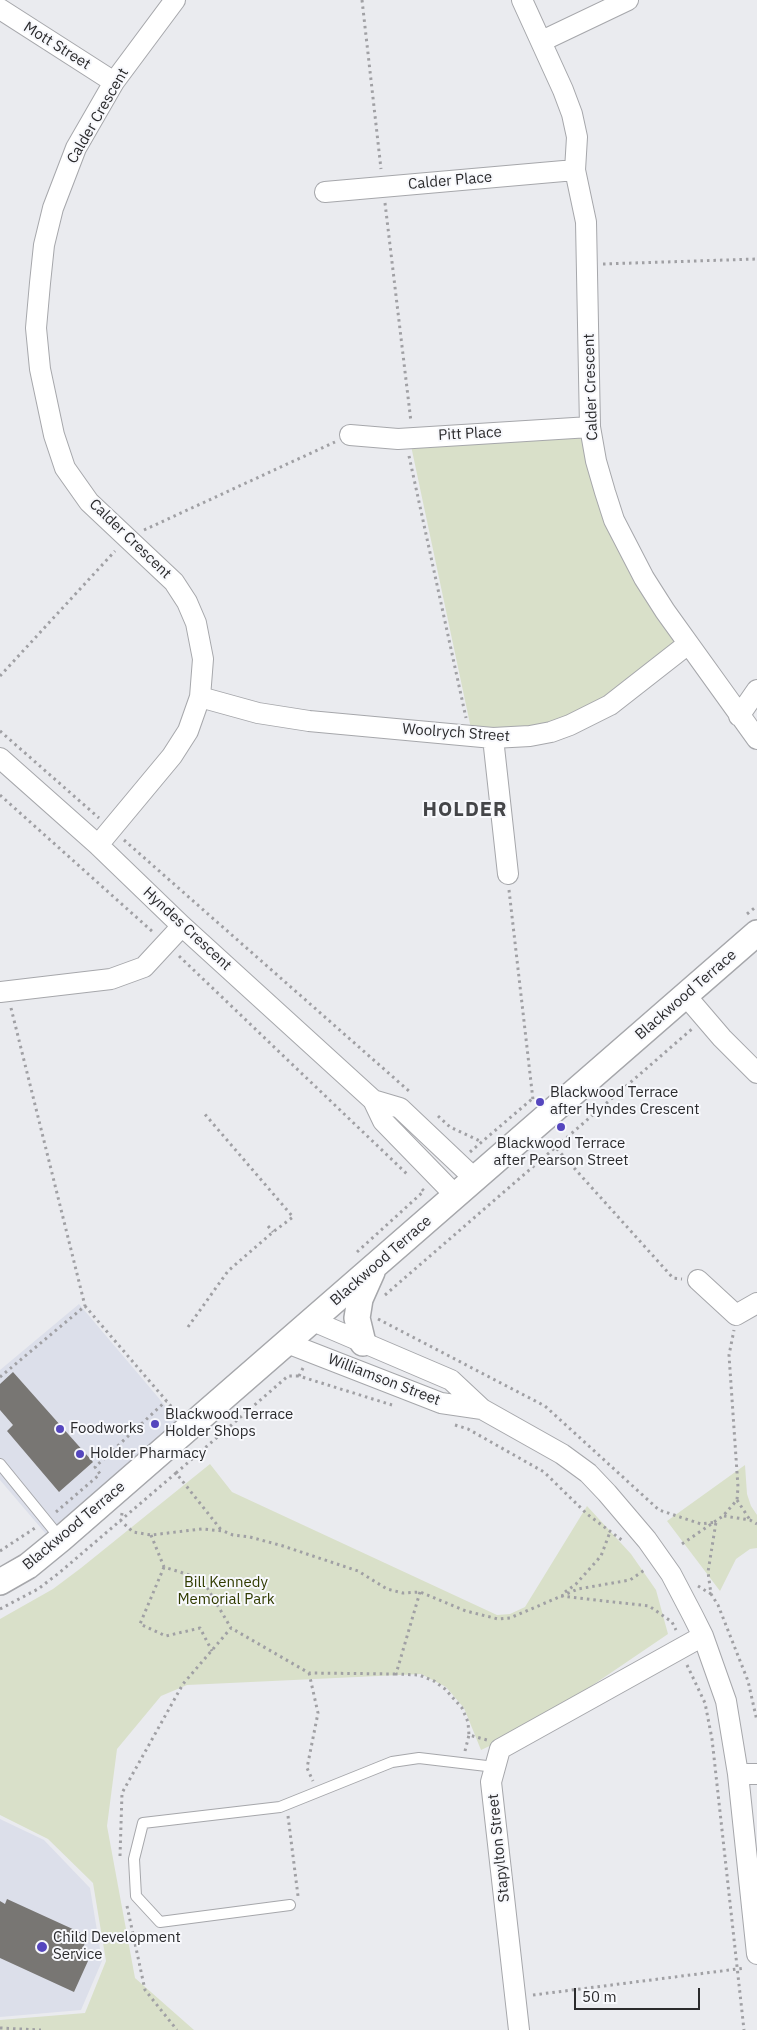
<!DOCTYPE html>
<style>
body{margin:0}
#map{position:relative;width:757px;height:2030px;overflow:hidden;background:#eaebef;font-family:"IBM Plex Sans",sans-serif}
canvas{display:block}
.scale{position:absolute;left:574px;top:1988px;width:126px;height:22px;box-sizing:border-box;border:2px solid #2b2b2d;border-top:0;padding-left:6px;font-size:15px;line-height:18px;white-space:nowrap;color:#2b2b2d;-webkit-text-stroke:4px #f7f8fc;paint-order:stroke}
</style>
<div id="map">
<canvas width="757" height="2030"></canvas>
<div class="scale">50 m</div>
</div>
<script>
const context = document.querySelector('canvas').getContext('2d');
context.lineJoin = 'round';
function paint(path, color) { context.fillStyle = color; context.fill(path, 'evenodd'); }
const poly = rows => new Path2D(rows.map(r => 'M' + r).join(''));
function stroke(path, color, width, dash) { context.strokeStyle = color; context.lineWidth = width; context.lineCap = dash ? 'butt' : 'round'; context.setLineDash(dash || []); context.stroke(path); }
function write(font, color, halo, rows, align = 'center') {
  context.font = font + ' "IBM Plex Sans",sans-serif'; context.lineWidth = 4; context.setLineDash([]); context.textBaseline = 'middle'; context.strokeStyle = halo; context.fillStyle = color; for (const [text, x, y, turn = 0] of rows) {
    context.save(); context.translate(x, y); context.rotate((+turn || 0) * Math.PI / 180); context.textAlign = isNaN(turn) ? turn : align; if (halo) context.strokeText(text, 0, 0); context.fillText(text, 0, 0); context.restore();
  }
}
paint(poly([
 [79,1304,179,1422,46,1534,0,1480,0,1370],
 [0,1819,44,1840,90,1888,102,1961,81,2010,0,2017]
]), '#dcdfea');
paint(poly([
 [586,431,620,537,684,645,573,730,473,738,410,441],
 [210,1464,232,1492,497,1615,510,1614,525,1607,587,1506,631,1554,656,1590,668,1634,534,1725,481,1750,464,1708,446,1687,421,1674,187,1685,161,1696,117,1749,107,1826,135,1978,194,2030,0,2030,0,2020,85,2013,106,1961,93,1883,48,1839,0,1815,0,1619,53,1589,81,1568],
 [745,1465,747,1494,751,1506,757,1515,757,1548,750,1549,736,1559,720,1591,667,1521]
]), '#d9e0c9');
paint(poly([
 [13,1372,93,1462,59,1492,7,1431,13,1425,0,1410,0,1384],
 [7,1899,88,1936,79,1957,88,1961,74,1992,0,1958,0,1901,5,1904]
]), '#787673');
const service = poly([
 [0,1464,61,1539],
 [290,1905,160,1922,136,1896,134,1859,143,1823,280,1807,392,1762,419,1758,495,1767]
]);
const minor = poly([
 [522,0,563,90,572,114,577,137,575,170,586,222,590,427,596,461,605,492,614,520,644,578,665,611,757,739],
 [0,9,114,82],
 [542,41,628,0],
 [325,192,575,170],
 [350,435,398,439,590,427],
 [200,697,258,713,309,721,493,738,530,736,551,732,570,725,610,705,688,644],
 [739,716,757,690],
 [493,738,508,874],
 [0,758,98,845,182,926,373,1100,383,1121,456,1196],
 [98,845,172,756,188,731,200,697,203,659,196,623,187,602,174,582,89,502,65,468,54,435,40,369,36,328,40,283,44,245,53,208,76,148,114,82,175,0],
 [0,992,111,979,144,967,182,926],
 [686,996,722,1038,757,1073],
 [373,1100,400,1108,475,1179],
 [698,1280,736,1315,757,1303],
 [313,1321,451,1380,482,1409,562,1454,588,1473,607,1493,647,1540,671,1574,693,1616,703,1636,726,1701,738,1774,757,1954],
 [287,1343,441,1403,482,1409],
 [738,1774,757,1774],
 [519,2030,491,1782,500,1749,703,1636]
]);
const tertiary = poly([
 [363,1343,357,1318,360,1299,372,1272],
 [0,1582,28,1566,61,1539,757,933]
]);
stroke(service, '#a6a7ab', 12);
stroke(minor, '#a6a7ab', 22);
stroke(tertiary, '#a6a7ab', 28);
stroke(poly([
 [362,0,381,169],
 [385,203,411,422],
 [603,264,757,259],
 [409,456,466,718],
 [144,530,335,442],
 [0,676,115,551],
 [0,731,99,818],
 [0,795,154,933],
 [124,840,410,1092],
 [509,890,533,1100],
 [747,914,757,906],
 [179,956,409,1176],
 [11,1008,85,1306],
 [438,1116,450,1127,482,1142],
 [548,1139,673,1278,682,1279],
 [470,1152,532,1099],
 [268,1226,273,1232],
 [357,1252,424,1191,422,1189],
 [385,1295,692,1029],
 [378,1319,545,1406,659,1510,701,1524,716,1522,708,1572,711,1594,718,1605,748,1681,757,1721],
 [188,1327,228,1271,273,1232,293,1217,203,1112],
 [303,1368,299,1376,392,1405],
 [0,1377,85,1306,176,1412],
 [455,1425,468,1429,544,1472,587,1514,623,1541],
 [176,1473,288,1376,299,1376],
 [737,1500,750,1520],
 [56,1512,100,1474,95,1467,166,1401],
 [122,1513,121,1521,133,1532,151,1535,202,1529,223,1531,233,1535,250,1537,283,1546,358,1571,387,1589,403,1593,420,1592,466,1611,498,1619,510,1618,578,1589,630,1580,646,1569],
 [724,1516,750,1520,757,1524],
 [151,1535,164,1567,202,1579,231,1628],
 [682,1544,723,1516,737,1500,738,1487,729,1355,734,1330],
 [0,1551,35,1528],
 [164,1567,140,1624,166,1636,200,1628,212,1651],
 [698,1586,711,1594],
 [420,1592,396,1674,419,1675,434,1681,445,1689,462,1708,468,1722,469,1735,487,1740],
 [565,1592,576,1584,601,1556,610,1532],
 [561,1596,649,1606,672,1622,676,1630],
 [0,1609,38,1589,59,1573,176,1473,222,1531],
 [687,1665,705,1703,712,1739,744,2030],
 [309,1673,318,1713,307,1768,313,1781],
 [465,1751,469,1735],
 [288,1816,298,1896],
 [120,1856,122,1793,183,1684,231,1628,309,1673,396,1674],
 [127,1906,145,1990,177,2030],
 [533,1995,745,1968],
 [0,2028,41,2030]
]), '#a0a0a4', 3, [2.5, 4]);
stroke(service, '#fff', 10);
stroke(minor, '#fff', 20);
stroke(tertiary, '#fff', 25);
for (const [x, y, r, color] of [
 [540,1102,5,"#5546be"],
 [561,1127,5,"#5546be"],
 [155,1424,5,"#5546be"],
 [60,1429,5,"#5546be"],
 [80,1454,5,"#5546be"],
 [42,1947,6,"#5546be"]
]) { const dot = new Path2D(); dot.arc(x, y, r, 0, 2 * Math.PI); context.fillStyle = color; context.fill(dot); stroke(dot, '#f7f8fc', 2); }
write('15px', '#2b2b2d', '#f7f8fc', [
 ["Mott Street",57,46,32],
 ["Calder Crescent",98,116,-60],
 ["Calder Place",450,181,-5],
 ["Calder Crescent",591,387,-92],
 ["Pitt Place",470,434,-3],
 ["Calder Crescent",130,539,44],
 ["Woolrych Street",456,733,4],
 ["Hyndes Crescent",187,929,43],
 ["Blackwood Terrace",686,995,-41],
 ["Blackwood Terrace",381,1261,-41],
 ["Williamson Street",384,1380,21],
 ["Blackwood Terrace",74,1526,-40],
 ["Stapylton Street",499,1848,-96]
]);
write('15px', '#2b2b2d', '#f7f8fc', [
 ["Blackwood Terrace",550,1093],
 ["after Hyndes Crescent",550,1110],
 ["Blackwood Terrace",561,1144,"center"],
 ["after Pearson Street",561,1161,"center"],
 ["Blackwood Terrace",165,1415],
 ["Holder Shops",165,1432],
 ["Foodworks",70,1429],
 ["Holder Pharmacy",90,1454],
 ["Child Development",53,1938],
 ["Service",53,1955]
], 'left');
write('15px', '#313c00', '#f7f8fc', [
 ["Bill Kennedy",226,1583],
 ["Memorial Park",226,1600]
]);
context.letterSpacing = '1px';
write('bold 20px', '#444548', '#f7f8fc', [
 ["HOLDER",465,810]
]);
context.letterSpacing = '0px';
</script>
